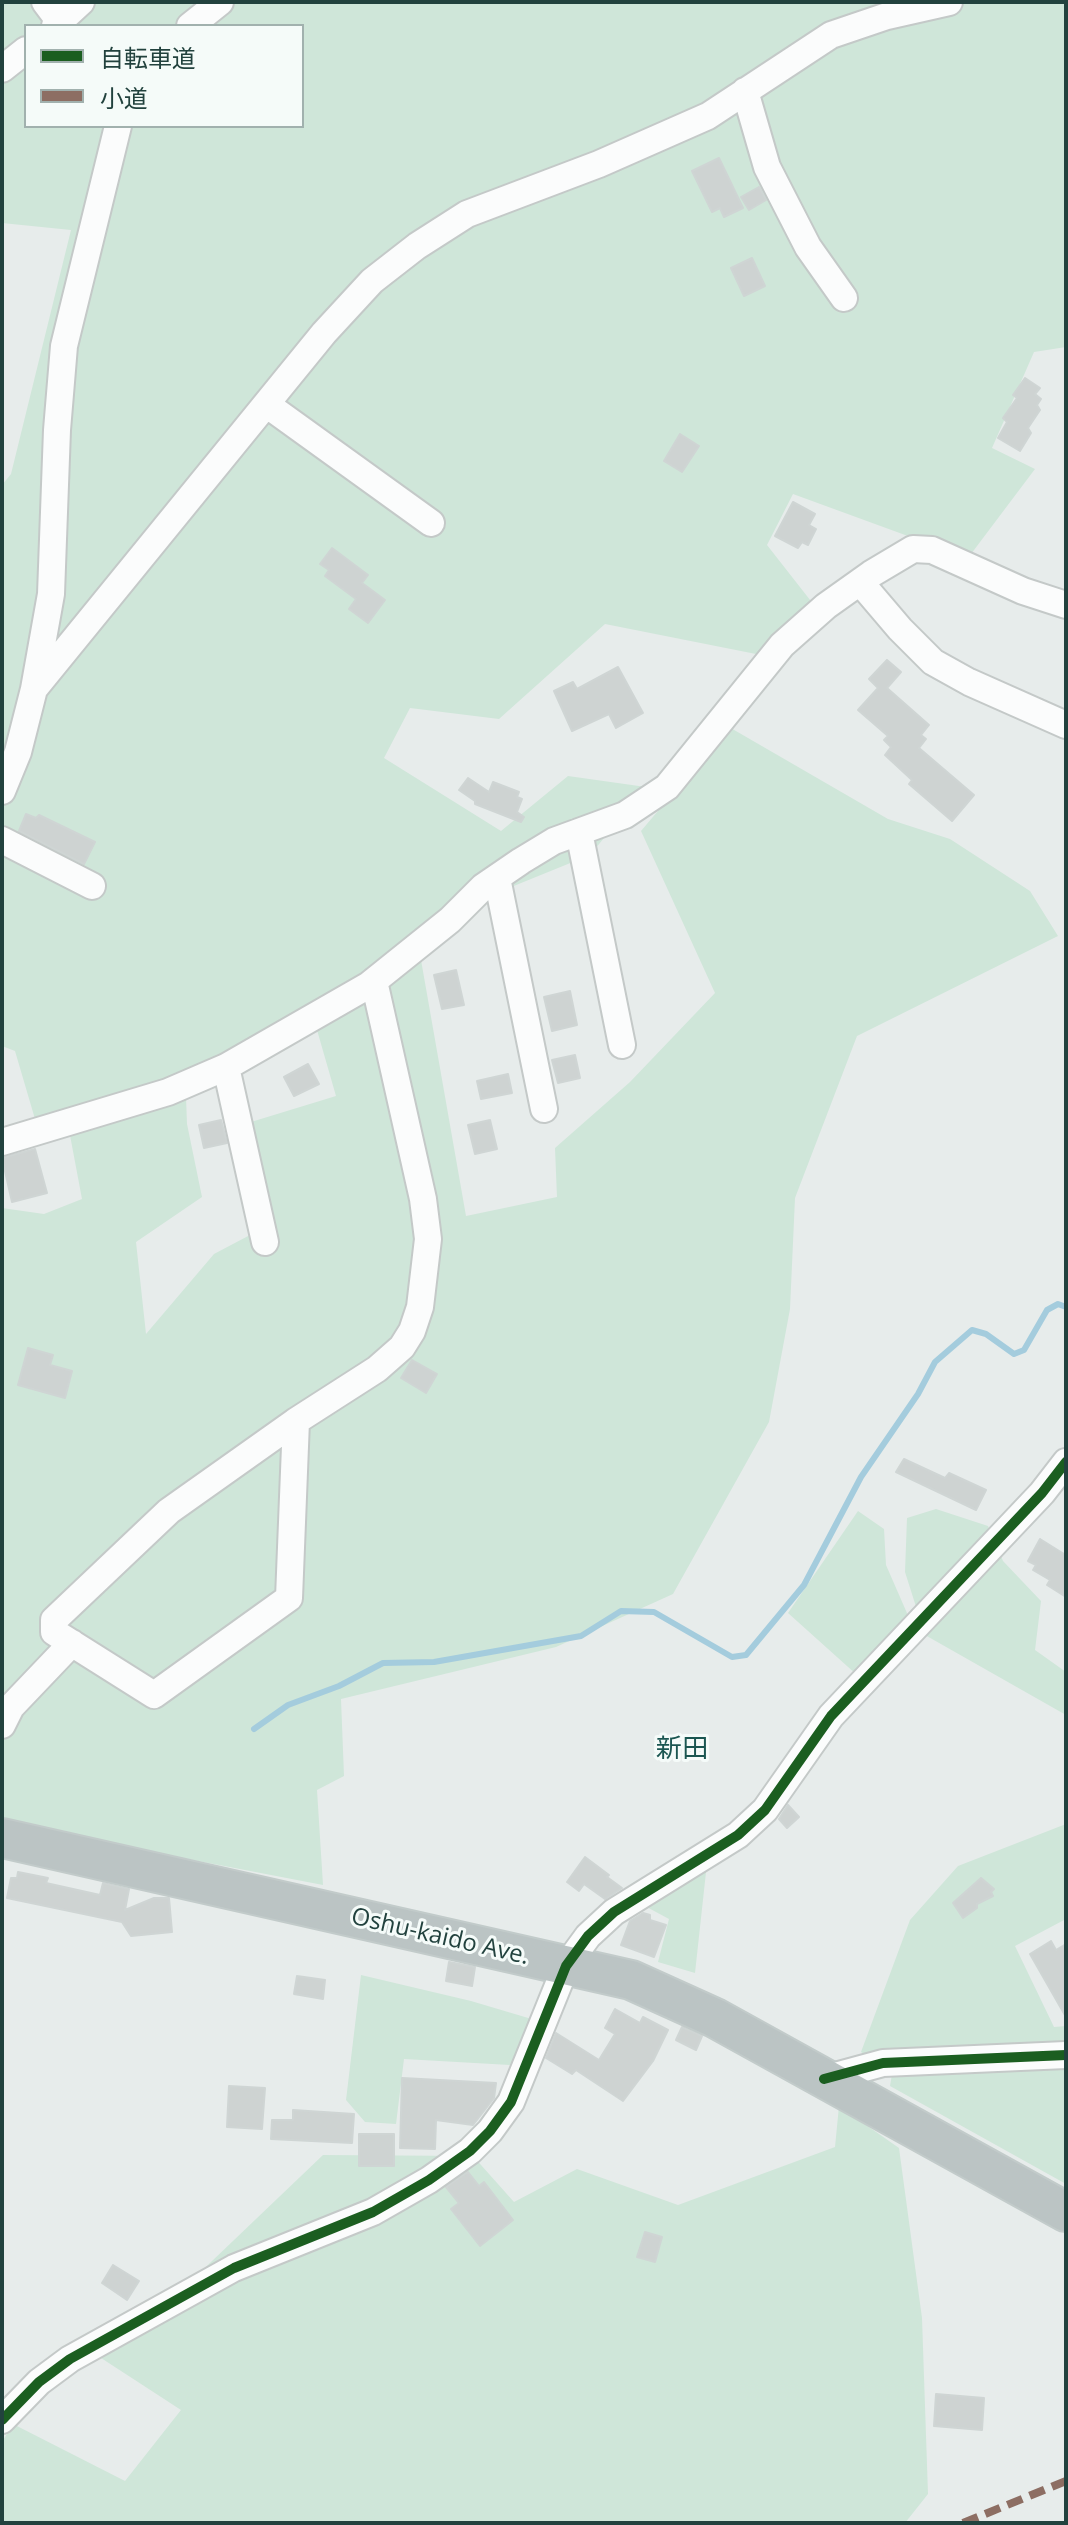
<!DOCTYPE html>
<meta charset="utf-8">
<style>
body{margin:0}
#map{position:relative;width:1068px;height:2525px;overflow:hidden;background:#e7eceb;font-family:"Open Sans","Noto Sans JP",sans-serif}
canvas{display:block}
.frame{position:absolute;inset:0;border:4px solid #22423e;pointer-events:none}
.legend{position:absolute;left:24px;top:24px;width:280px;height:104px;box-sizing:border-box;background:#f5fbf9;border:2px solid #a1b1ae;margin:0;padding:10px 14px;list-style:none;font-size:24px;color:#22423e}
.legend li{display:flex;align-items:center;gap:16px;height:40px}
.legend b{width:40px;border:2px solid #a1b1ae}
</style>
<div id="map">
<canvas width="1068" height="2525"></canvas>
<div class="frame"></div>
<ul class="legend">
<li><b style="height:10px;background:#1b5e20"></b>自転車道</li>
<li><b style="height:10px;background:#8d6e63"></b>小道</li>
</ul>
</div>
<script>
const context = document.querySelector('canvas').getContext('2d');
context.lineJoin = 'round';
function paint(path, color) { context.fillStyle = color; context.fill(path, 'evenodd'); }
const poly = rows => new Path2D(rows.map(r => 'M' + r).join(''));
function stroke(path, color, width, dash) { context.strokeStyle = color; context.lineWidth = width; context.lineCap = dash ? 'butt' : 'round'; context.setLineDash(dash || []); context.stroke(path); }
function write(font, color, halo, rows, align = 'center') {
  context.font = font + ' "Open Sans","Noto Sans JP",sans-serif'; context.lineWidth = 6; context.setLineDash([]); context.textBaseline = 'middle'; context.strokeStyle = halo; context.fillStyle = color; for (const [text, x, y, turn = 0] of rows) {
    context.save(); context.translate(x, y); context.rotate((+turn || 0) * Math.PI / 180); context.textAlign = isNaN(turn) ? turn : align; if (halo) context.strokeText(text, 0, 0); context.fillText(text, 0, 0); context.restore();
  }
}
paint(poly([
 [2,2,1066,2,1066,347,1034,352,992,448,1035,469,968,558,793,494,767,545,814,605,756,654,605,624,499,719,410,708,384,758,501,831,568,776,646,787,590,855,499,892,421,960,466,1216,557,1197,555,1148,630,1082,715,993,641,831,729,727,888,819,950,839,1030,891,1058,936,857,1036,795,1198,790,1309,769,1422,673,1594,556,1647,341,1699,344,1776,317,1790,323,1885,141,1850,2,1819,2,1208,44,1214,82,1199,66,1114,35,1119,15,1051,2,1046,2,485,11,474,71,230,2,223],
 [26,26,302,26,302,126,26,126],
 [317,1030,336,1096,251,1122,269,1225,214,1254,146,1334,136,1242,202,1197,187,1124,186,1097],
 [936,1509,988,1526,1003,1561,1041,1601,1035,1650,1066,1672,1066,1715,925,1635,905,1572,907,1518],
 [858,1511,884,1529,886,1565,910,1620,857,1675,788,1613],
 [1066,1824,1066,1919,1015,1946,1054,2027,1066,2026,1066,2184,890,2086,892,2074,861,2052,910,1920,958,1866],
 [707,1863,695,1973,658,1962,669,1919,643,1905],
 [361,1975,471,2001,535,2020,510,2065,404,2059,396,2124,365,2122,346,2100],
 [839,2106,899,2148,922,2318,928,2494,905,2523,2,2523,2,2442,13,2424,125,2481,181,2410,78,2343,189,2283,323,2155,473,2156,514,2202,577,2169,678,2205,835,2147]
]), '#cfe6d9');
stroke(poly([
 [254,1729,288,1705,339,1686,383,1663,434,1662,581,1636,621,1611,654,1612,732,1657,746,1655,804,1585,861,1477,918,1394,935,1362,972,1330,986,1334,1014,1354,1024,1350,1047,1310,1058,1304,1066,1307]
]), '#a4ccdd', 6);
const building = poly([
 [719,158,743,208,724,217,720,208,712,212,692,171,719,158],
 [759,187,766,200,749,210,741,197,759,187],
 [752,258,765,286,744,296,731,268,752,258],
 [1025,378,1040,388,1035,394,1041,399,1037,405,1040,410,1028,428,1031,433,1020,451,998,438,1007,422,1003,418,1017,398,1013,395,1025,378],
 [680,434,699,446,682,472,664,461,680,434],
 [793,502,815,514,809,525,816,529,808,545,802,542,798,548,775,536,793,502],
 [332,548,368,575,362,583,385,600,368,623,349,609,356,599,325,576,329,570,320,564,332,548],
 [887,660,901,672,887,688,929,725,921,735,926,739,919,748,974,795,952,821,909,784,912,780,885,755,891,747,884,740,888,736,858,710,878,688,869,679,887,660],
 [618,667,643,713,616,728,609,714,572,731,554,691,573,682,577,689,618,667],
 [468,778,489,792,493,782,519,792,517,797,522,799,517,812,524,817,521,822,475,804,475,801,459,790,468,778],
 [26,814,36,818,39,815,95,842,84,864,19,831,26,814],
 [456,970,464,1005,442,1009,434,975,456,970],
 [570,991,577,1025,552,1031,544,997,570,991],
 [575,1055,580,1078,558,1083,552,1060,575,1055],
 [308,1064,319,1084,294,1096,284,1077,308,1064],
 [508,1074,512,1093,481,1099,477,1081,508,1074],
 [221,1120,227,1143,204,1148,199,1125,221,1120],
 [490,1120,497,1149,475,1154,468,1125,490,1120],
 [35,1149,47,1193,12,1202,2,1158,35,1149],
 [28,1348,53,1355,50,1365,72,1371,65,1398,18,1385,28,1348],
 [412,1360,437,1374,426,1393,401,1378,412,1360],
 [904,1459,945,1478,949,1473,986,1490,976,1510,896,1472,904,1459],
 [1040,1539,1064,1554,1066,1551,1066,1597,1047,1585,1050,1580,1033,1570,1036,1565,1028,1561,1040,1539],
 [788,1805,799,1817,787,1828,779,1819,788,1805],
 [585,1857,609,1875,607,1877,622,1888,605,1899,584,1884,579,1891,567,1882,585,1857],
 [18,1872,48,1878,46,1883,100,1895,103,1883,129,1889,125,1910,154,1898,169,1898,172,1932,131,1936,122,1922,7,1898,11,1878,17,1878,18,1872],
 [981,1878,994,1889,991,1892,993,1896,977,1904,977,1908,963,1918,953,1903,981,1878],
 [643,1913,650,1915,650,1920,666,1925,654,1957,621,1945,630,1921,643,1913],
 [1051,1941,1056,1950,1066,1944,1066,2017,1030,1954,1051,1941],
 [449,1962,475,1967,472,1986,446,1981,449,1962],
 [297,1976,325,1980,323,1999,294,1994,297,1976],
 [615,2009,640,2023,643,2017,668,2030,653,2061,623,2101,576,2070,572,2074,546,2058,556,2033,599,2060,615,2034,605,2028,615,2009],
 [682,2027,702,2036,696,2050,676,2040,682,2027],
 [402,2078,496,2083,494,2098,473,2125,436,2120,435,2149,400,2148,402,2078],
 [229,2086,265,2088,262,2129,227,2127,229,2086],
 [293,2110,354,2114,352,2143,271,2139,272,2120,293,2120,293,2110],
 [359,2134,394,2134,394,2166,359,2166,359,2134],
 [468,2172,479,2186,484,2182,513,2220,480,2246,451,2209,459,2203,446,2187,468,2172],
 [645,2232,662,2237,655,2262,637,2257,645,2232],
 [113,2265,139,2281,127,2300,102,2283,113,2265],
 [936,2394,984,2398,982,2430,934,2426,936,2394]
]);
paint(building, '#ced3d2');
stroke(building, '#cfd5d4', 2);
const minor = poly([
 [45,2,60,22],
 [55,26,81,2],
 [190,26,220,2],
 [2,69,26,50],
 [745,91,767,167,808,247,844,298],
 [266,404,431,523],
 [860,582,900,629,933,662,969,682,1066,725],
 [34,689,324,333,372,281,417,246,467,214,599,164,708,116,831,35,887,16,949,2],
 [2,791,18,752,34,689,51,594,57,430,64,346,118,126],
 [579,832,622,1045],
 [2,840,92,886],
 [497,878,544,1109],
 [226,1067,265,1242],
 [2,1142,168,1092,226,1067,369,985,450,920,483,887,521,861,554,841,625,815,667,787,782,645,826,606,871,574,913,549,932,550,1023,591,1066,605],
 [296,1421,289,1598,154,1695,54,1632,54,1620,169,1511,296,1421],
 [296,1421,377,1369,402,1347,412,1331,420,1307,428,1239,423,1199,374,981],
 [2,1725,11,1707,72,1643],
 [824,2079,883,2063,1066,2055],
 [2,2420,39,2382,70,2359,234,2268,373,2212,429,2180,470,2151,490,2131,511,2102,566,1966,588,1936,614,1912,738,1835,765,1810,831,1716,1042,1493,1066,1462]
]);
const highway = poly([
 [2,1838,631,1980,715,2018,1066,2212]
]);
stroke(minor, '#c4c9c8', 30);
stroke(highway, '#c2cbca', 42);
stroke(minor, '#fbfcfc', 26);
stroke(highway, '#bbc4c4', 38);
stroke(poly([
 [963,2523,1066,2481]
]), '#8d6e63', 8, [16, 8]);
stroke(poly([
 [824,2079,883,2063,1066,2055],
 [2,2420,39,2382,70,2359,234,2268,373,2212,429,2180,470,2151,490,2131,511,2102,566,1966,588,1936,614,1912,738,1835,765,1810,831,1716,1042,1493,1066,1462]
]), '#1b5e20', 10);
write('24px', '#22423e', '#f5fbf9', [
 ["Oshu-kaido Ave.",440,1937,13]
]);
write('26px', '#1b5651', '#f5fbf9', [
 ["新田",682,1750]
]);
</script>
